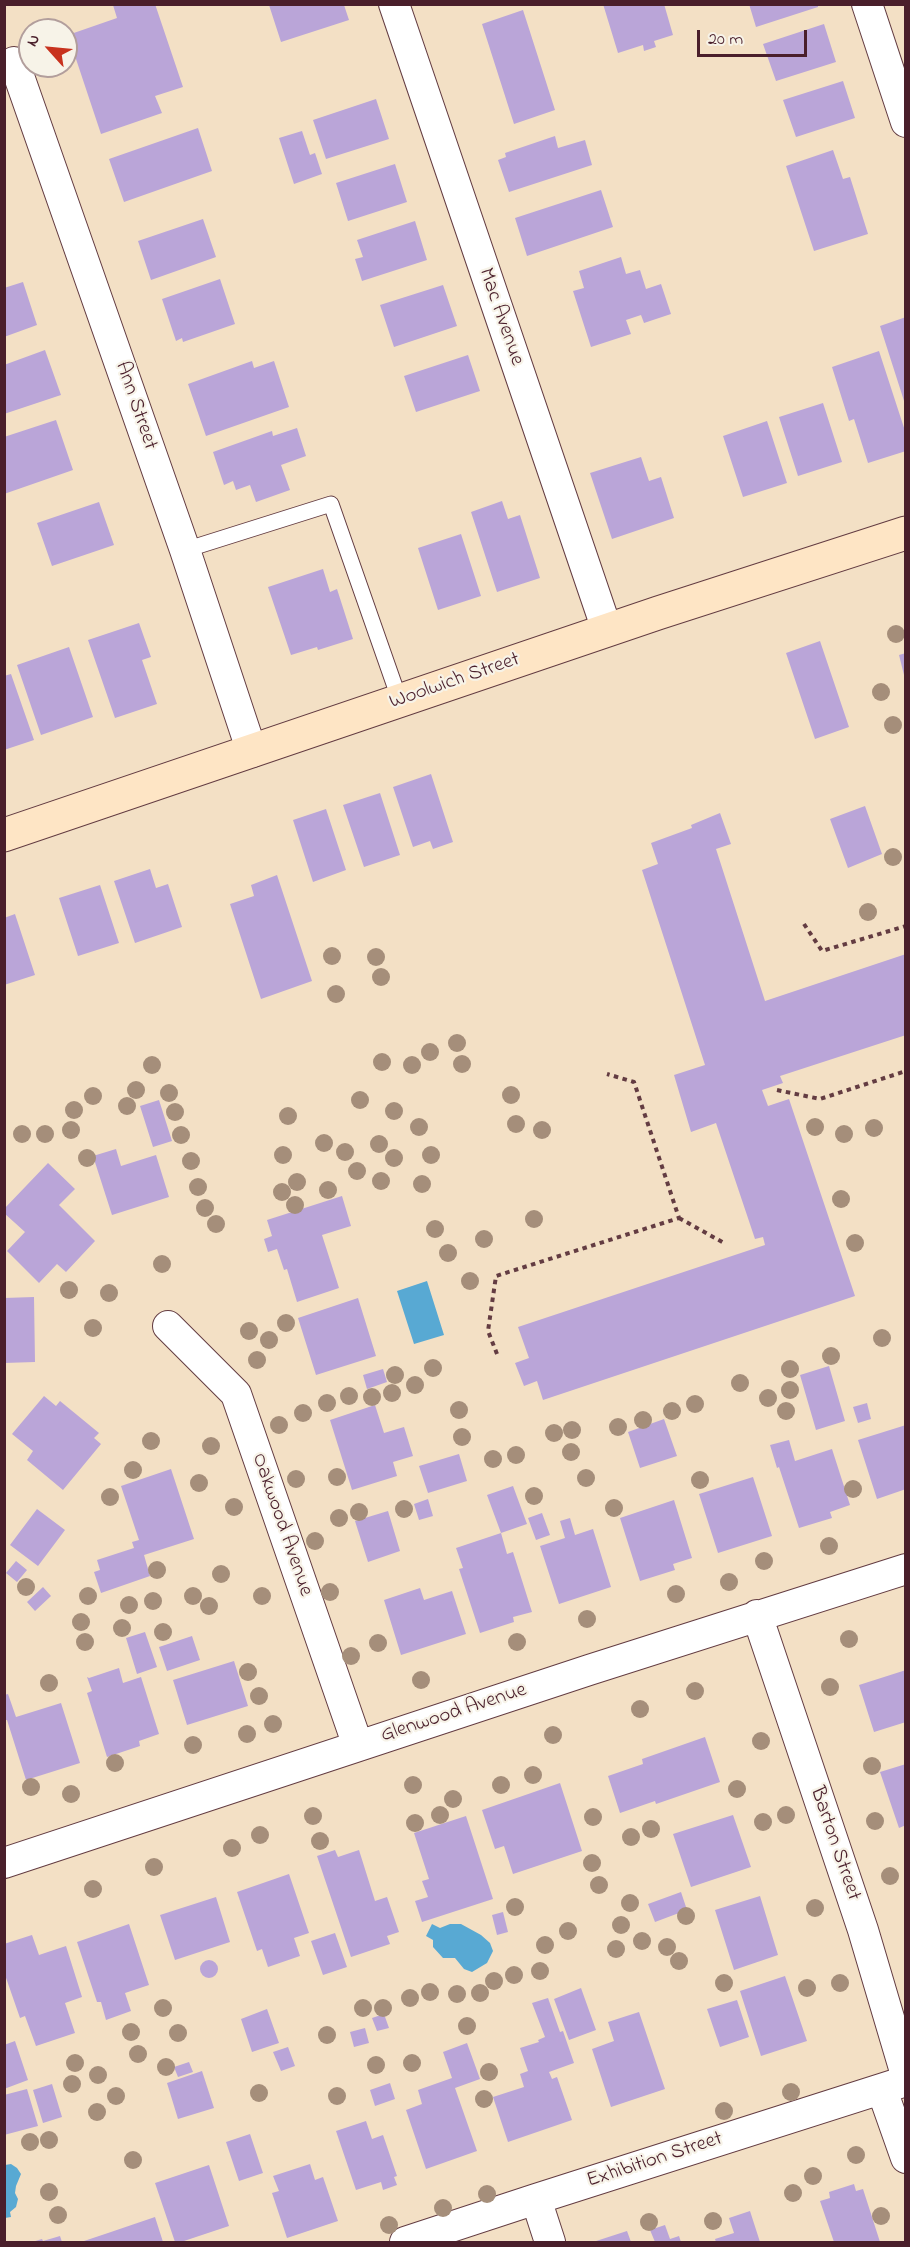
<!DOCTYPE html>
<style>
body{margin:0}
#map{position:relative;width:910px;height:2247px;overflow:hidden;background:#f3e0c5;font-family:"Indie Flower",sans-serif}
canvas{display:block}
.frame{position:absolute;inset:0;border:6px solid #4a1f2b;pointer-events:none}
.north{position:absolute;left:18px;top:18px;width:60px;height:60px;box-sizing:border-box;background:#f7f3e8;border:2px solid #b29e9c;border-radius:50%;rotate:297deg;font-size:16px;font-weight:700;line-height:24px;text-align:center;color:#4a1f2b}
.north::after{content:'';display:block;margin:auto;width:21px;height:27px;background:#c8321e;clip-path:polygon(50% 0,100% 100%,50% 72%,0 100%)}
.scale{position:absolute;left:697px;top:30px;width:110px;height:27px;box-sizing:border-box;border:3px solid #4a1f2b;border-top:0;padding-left:8px;font-size:18px;line-height:21px;white-space:nowrap;color:#4a1f2b;-webkit-text-stroke:4px #f7f3e8;paint-order:stroke}
</style>
<div id="map">
<canvas width="910" height="2247"></canvas>
<div class="frame"></div>
<div class="north">N</div>
<div class="scale">20 m</div>
</div>
<script>
const context = document.querySelector('canvas').getContext('2d');
context.lineJoin = 'round';
function paint(path, color) { context.fillStyle = color; context.fill(path, 'evenodd'); }
const poly = rows => new Path2D(rows.map(r => 'M' + r).join(''));
function stroke(path, color, width, dash) { context.strokeStyle = color; context.lineWidth = width; context.lineCap = dash ? 'butt' : 'round'; context.setLineDash(dash || []); context.stroke(path); }
function write(font, color, halo, rows, align = 'center') {
  context.font = font + ' "Indie Flower",sans-serif'; context.lineWidth = 4.5; context.setLineDash([]); context.textBaseline = 'middle'; context.strokeStyle = halo; context.fillStyle = color; for (const [text, x, y, turn = 0] of rows) {
    context.save(); context.translate(x, y); context.rotate((+turn || 0) * Math.PI / 180); context.textAlign = isNaN(turn) ? turn : align; if (halo) context.strokeText(text, 0, 0); context.fillText(text, 0, 0); context.restore();
  }
}
paint(poly([
 [427,1281,444,1335,414,1344,397,1291],
 [432,1924,440,1928,450,1924,461,1924,481,1935,490,1943,493,1951,487,1963,472,1972,464,1969,455,1958,443,1958,433,1947,433,1940,426,1936],
 [11,2164,17,2168,21,2174,16,2186,15,2193,18,2199,16,2207,10,2212,11,2217,5,2218,5,2165]
]), '#58a9d3');
paint(poly([
 [155,4,183,87,155,96,162,113,101,134,68,35,117,18,113,5],
 [603,4,664,4,673,35,654,41,656,47,644,51,643,45,618,53],
 [749,4,818,4,818,7,756,27],
 [269,5,344,5,349,20,281,42],
 [523,10,555,110,514,124,482,24],
 [824,24,836,62,776,81,763,44],
 [843,81,855,118,796,137,783,100],
 [376,99,389,139,326,159,313,120],
 [198,128,212,171,124,202,109,159],
 [302,131,310,155,315,153,322,174,294,184,279,138],
 [555,136,558,148,585,140,592,165,509,192,498,160,506,157,505,153],
 [833,150,843,179,850,177,868,234,814,251,786,166],
 [395,164,407,202,348,221,336,183],
 [601,190,613,227,527,256,515,218],
 [203,219,216,257,151,280,138,241],
 [415,221,427,260,362,281,355,259,363,257,357,240],
 [621,257,626,274,640,270,646,289,661,284,671,314,644,323,641,315,626,320,631,334,591,347,573,291,584,288,579,271],
 [220,279,235,324,183,342,182,338,176,341,162,299],
 [23,282,37,325,4,337,4,288],
 [443,285,457,326,394,347,380,305],
 [906,317,906,404,905,404,880,326],
 [45,350,61,395,4,414,4,365],
 [879,351,906,434,906,451,868,463,854,419,849,421,832,367],
 [468,355,480,391,416,412,404,376],
 [252,361,254,368,274,361,289,407,206,436,188,384],
 [823,403,842,462,798,476,779,417],
 [56,420,73,470,4,494,4,437],
 [767,421,787,483,743,497,723,436],
 [297,428,306,456,281,465,290,490,256,502,250,485,236,490,233,481,224,485,213,452,272,431,273,436],
 [641,457,649,481,661,477,674,518,612,539,590,473],
 [502,501,508,519,520,515,540,578,497,592,471,512],
 [99,502,114,545,52,566,37,523],
 [461,534,481,596,438,610,418,548],
 [323,569,330,592,337,589,353,639,318,650,317,647,291,655,268,587],
 [139,623,151,657,142,660,157,704,115,718,88,640],
 [820,641,849,727,815,739,786,653],
 [69,647,93,717,41,735,17,665],
 [906,653,906,679,905,679,899,655],
 [11,674,34,740,4,750,4,676],
 [431,774,453,842,433,849,430,841,413,847,393,787],
 [380,793,400,855,364,867,343,805],
 [865,806,882,854,848,868,830,819],
 [326,809,346,870,313,882,293,820],
 [720,813,731,844,716,849,765,1001,906,954,906,1035,780,1076,783,1083,762,1090,768,1106,789,1099,855,1296,543,1400,537,1381,524,1386,515,1363,529,1358,518,1327,765,1245,763,1237,755,1239,716,1123,691,1132,674,1075,705,1065,642,870,658,864,651,843,692,828,691,825],
 [150,869,156,888,168,884,182,927,135,943,114,881],
 [277,875,312,981,261,999,230,904,254,896,251,885],
 [100,885,119,943,78,956,59,898],
 [15,914,35,975,4,985,4,918],
 [159,1100,172,1141,153,1147,140,1106],
 [116,1149,121,1166,156,1155,169,1197,112,1215,93,1156],
 [48,1163,75,1189,59,1205,95,1241,66,1272,57,1264,39,1283,7,1251,25,1232,4,1213,4,1209],
 [342,1196,351,1226,322,1235,339,1288,297,1302,287,1269,284,1270,277,1249,268,1252,264,1239,272,1236,267,1220],
 [34,1297,35,1362,4,1363,4,1298],
 [358,1298,376,1356,316,1375,298,1318],
 [829,1366,845,1421,816,1430,800,1375],
 [383,1369,387,1382,367,1389,363,1375],
 [44,1396,56,1406,60,1401,99,1433,94,1438,101,1444,63,1490,27,1460,33,1451,12,1434],
 [867,1403,871,1419,858,1423,853,1407],
 [375,1405,384,1433,404,1427,413,1456,393,1462,397,1476,352,1490,330,1420],
 [664,1419,677,1456,640,1468,628,1432],
 [906,1425,906,1489,877,1499,858,1440],
 [789,1440,795,1461,832,1449,850,1505,830,1512,832,1518,799,1528,779,1467,777,1468,770,1445],
 [459,1454,467,1481,428,1493,419,1466],
 [171,1469,194,1539,144,1555,150,1576,101,1593,94,1572,100,1570,97,1560,134,1548,132,1542,139,1540,121,1486],
 [753,1477,772,1536,718,1553,699,1494],
 [513,1486,527,1524,501,1533,487,1495],
 [428,1499,433,1516,419,1520,414,1504],
 [674,1500,692,1558,673,1564,675,1570,640,1581,620,1518],
 [37,1509,65,1530,38,1566,10,1545],
 [388,1511,400,1551,368,1562,355,1521],
 [542,1513,550,1535,536,1540,528,1518],
 [570,1518,575,1535,593,1529,611,1587,559,1604,540,1546,565,1538,560,1521],
 [501,1533,507,1554,513,1552,532,1612,513,1617,514,1622,480,1633,459,1569,463,1568,456,1548],
 [16,1561,27,1570,17,1582,6,1573],
 [43,1587,51,1596,35,1611,27,1602],
 [420,1588,424,1600,452,1591,466,1634,401,1655,384,1600],
 [145,1632,157,1667,137,1674,126,1638],
 [192,1636,200,1660,167,1671,159,1647],
 [234,1661,248,1706,187,1725,173,1680],
 [119,1668,123,1683,141,1677,159,1734,139,1741,140,1746,107,1757,87,1693,92,1691,87,1677,89,1678],
 [906,1670,906,1722,874,1732,859,1685],
 [8,1694,16,1717,61,1703,80,1763,26,1780,7,1720,4,1720,4,1695],
 [705,1737,720,1782,656,1804,655,1801,620,1813,608,1776,643,1764,642,1759],
 [906,1764,906,1825,899,1828,880,1772],
 [560,1783,582,1851,513,1874,504,1846,495,1849,482,1810],
 [733,1815,751,1867,691,1887,673,1834],
 [466,1816,493,1899,422,1922,415,1901,428,1897,422,1881,429,1879,414,1833],
 [335,1850,338,1857,359,1850,375,1901,387,1897,399,1932,387,1936,390,1944,351,1957,317,1856],
 [289,1874,309,1933,294,1938,300,1956,268,1967,262,1949,257,1951,237,1892],
 [681,1892,687,1910,655,1922,648,1904],
 [760,1896,778,1955,734,1970,715,1910],
 [216,1897,230,1942,175,1960,160,1915],
 [503,1912,508,1932,497,1935,492,1915],
 [129,1924,149,1985,125,1993,131,2011,106,2020,101,2002,97,2002,77,1942],
 [335,1933,347,1967,323,1975,311,1941],
 [32,1935,39,1955,66,1946,82,1997,65,2003,75,2033,36,2046,25,2016,20,2018,4,1972,4,1944],
 '200 1969a9 9 0 1 1 18 0a9 9 0 1 1-18 0Z',
 [785,1976,807,2041,761,2056,740,1991],
 [581,1988,596,2030,569,2040,554,1999],
 [548,1998,560,2032,563,2031,574,2063,549,2072,552,2079,557,2077,572,2120,508,2142,493,2097,524,2087,520,2074,528,2071,520,2048,539,2042,538,2040,545,2037,532,2003],
 [737,2000,749,2037,720,2047,707,2009],
 [267,2009,279,2043,252,2052,241,2019],
 [639,2012,665,2089,611,2107,592,2049,614,2041,608,2022],
 [384,2014,389,2028,377,2031,372,2018],
 [365,2028,369,2043,354,2047,350,2032],
 [15,2041,28,2080,4,2089,4,2045],
 [467,2043,480,2079,455,2088,477,2151,426,2169,406,2110,422,2104,418,2090,452,2078,443,2052],
 [288,2047,295,2066,281,2071,273,2052],
 [189,2062,193,2072,178,2077,174,2067],
 [202,2071,214,2108,178,2119,167,2083],
 [390,2083,395,2099,375,2106,370,2090],
 [52,2084,62,2117,43,2123,33,2090],
 [27,2089,38,2126,4,2135,4,2095],
 [366,2121,372,2139,383,2135,397,2176,394,2177,397,2185,383,2190,381,2182,356,2190,336,2131],
 [250,2134,263,2173,239,2181,226,2142],
 [310,2164,315,2180,323,2177,338,2221,287,2238,272,2193,279,2191,273,2176],
 [209,2165,229,2226,181,2242,175,2242,155,2183],
 [854,2184,856,2191,863,2189,880,2242,834,2242,820,2201,830,2198,829,2192],
 [750,2211,760,2242,716,2242,715,2239,734,2233,729,2218],
 [155,2217,163,2242,81,2242,108,2233],
 [665,2225,670,2239,679,2236,681,2242,655,2242,650,2230],
 [627,2231,631,2242,593,2242],
 [60,2236,62,2242,32,2242,42,2239,43,2241]
]), '#baa5d8');
const lane = poly([
 [185,550,331,504,400,701]
]);
const street = poly([
 [394,4,607,630],
 [867,4,906,122],
 [14,62,185,550,252,752],
 [168,1326,236,1394,358,1746],
 [757,1615,863,1930,906,2075],
 [4,1863,589,1670,906,1569],
 [882,2090,906,2158],
 [536,2199,550,2242],
 [405,2242,536,2199,906,2081]
]);
const secondary = poly([
 [4,835,658,613,906,533]
]);
stroke(lane, '#633c42', 17);
stroke(street, '#633c42', 32);
stroke(secondary, '#633c42', 35);
stroke(poly([
 [804,924,822,951,906,926],
 [777,1090,820,1099,906,1071],
 [679,1218,724,1243],
 [497,1354,488,1331,496,1276,679,1218,634,1082,607,1074]
]), '#633c42', 4, [4.5, 4.5]);
stroke(lane, '#fff', 15);
stroke(street, '#fff', 30);
stroke(secondary, '#fee5c5', 33);
context.fillStyle = '#a58e7a';
for (const [x, y] of [
 [896,634],
 [881,692],
 [893,725],
 [893,857],
 [868,912],
 [332,956],
 [376,957],
 [381,977],
 [336,994],
 [457,1043],
 [430,1052],
 [382,1062],
 [462,1064],
 [152,1065],
 [412,1065],
 [136,1090],
 [169,1093],
 [511,1095],
 [93,1096],
 [360,1100],
 [127,1106],
 [74,1110],
 [394,1111],
 [175,1112],
 [288,1116],
 [516,1124],
 [419,1127],
 [815,1127],
 [874,1128],
 [71,1130],
 [542,1130],
 [22,1134],
 [45,1134],
 [844,1134],
 [181,1135],
 [324,1143],
 [379,1144],
 [345,1152],
 [283,1155],
 [431,1155],
 [87,1158],
 [394,1158],
 [191,1161],
 [357,1171],
 [381,1181],
 [297,1182],
 [422,1184],
 [198,1187],
 [328,1190],
 [282,1192],
 [841,1199],
 [295,1205],
 [205,1208],
 [534,1219],
 [216,1224],
 [435,1229],
 [484,1239],
 [855,1243],
 [448,1253],
 [162,1264],
 [470,1281],
 [69,1290],
 [109,1293],
 [286,1323],
 [93,1328],
 [249,1331],
 [882,1338],
 [269,1340],
 [831,1356],
 [257,1360],
 [433,1368],
 [790,1369],
 [395,1375],
 [740,1383],
 [415,1385],
 [790,1390],
 [392,1393],
 [349,1396],
 [372,1397],
 [768,1398],
 [327,1403],
 [695,1404],
 [459,1410],
 [672,1411],
 [786,1411],
 [303,1413],
 [643,1420],
 [279,1425],
 [618,1427],
 [572,1430],
 [554,1433],
 [462,1437],
 [151,1441],
 [211,1446],
 [571,1452],
 [516,1455],
 [493,1459],
 [133,1470],
 [337,1477],
 [586,1478],
 [296,1479],
 [700,1480],
 [199,1483],
 [853,1489],
 [534,1496],
 [110,1497],
 [234,1507],
 [614,1508],
 [404,1509],
 [359,1512],
 [339,1518],
 [315,1541],
 [829,1546],
 [764,1561],
 [157,1570],
 [221,1574],
 [729,1582],
 [26,1587],
 [330,1592],
 [676,1594],
 [88,1596],
 [193,1596],
 [262,1596],
 [153,1601],
 [129,1605],
 [209,1606],
 [587,1619],
 [81,1622],
 [122,1628],
 [163,1632],
 [849,1639],
 [85,1642],
 [517,1642],
 [378,1643],
 [351,1656],
 [248,1672],
 [421,1680],
 [49,1683],
 [830,1687],
 [695,1691],
 [259,1696],
 [640,1709],
 [273,1724],
 [247,1734],
 [553,1735],
 [761,1741],
 [193,1745],
 [115,1763],
 [872,1766],
 [533,1775],
 [413,1785],
 [501,1785],
 [31,1787],
 [737,1789],
 [71,1794],
 [453,1799],
 [440,1815],
 [786,1815],
 [313,1816],
 [593,1817],
 [875,1821],
 [763,1822],
 [415,1823],
 [651,1829],
 [260,1835],
 [631,1837],
 [320,1841],
 [232,1848],
 [592,1863],
 [154,1867],
 [890,1876],
 [599,1885],
 [93,1889],
 [630,1903],
 [515,1907],
 [815,1908],
 [686,1916],
 [621,1925],
 [568,1931],
 [642,1941],
 [545,1945],
 [667,1947],
 [616,1949],
 [679,1961],
 [540,1971],
 [514,1975],
 [494,1981],
 [724,1983],
 [840,1983],
 [807,1988],
 [430,1992],
 [480,1993],
 [457,1994],
 [410,1998],
 [163,2008],
 [363,2008],
 [383,2008],
 [467,2026],
 [131,2032],
 [178,2033],
 [327,2035],
 [138,2054],
 [75,2063],
 [412,2063],
 [376,2065],
 [166,2067],
 [489,2072],
 [98,2075],
 [72,2084],
 [791,2092],
 [259,2093],
 [116,2096],
 [337,2096],
 [484,2099],
 [724,2111],
 [97,2112],
 [49,2140],
 [30,2142],
 [856,2155],
 [133,2160],
 [813,2176],
 [49,2192],
 [793,2193],
 [487,2194],
 [443,2208],
 [58,2215],
 [881,2216],
 [713,2221],
 [649,2222],
 [389,2225]
]) { context.beginPath(); context.arc(x, y, 9, 0, 2 * Math.PI); context.fill(); }
write('21px', '#4a1f2b', '#f7f3e8', [
 ["Mac Avenue",500,317,71],
 ["Ann Street",135,406,71],
 ["Woolwich Street",455,682,-19],
 ["Oakwood Avenue",281,1525,71],
 ["Glenwood Avenue",454,1714,-18],
 ["Barton Street",834,1844,71],
 ["Exhibition Street",655,2161,-18]
]);
</script>
